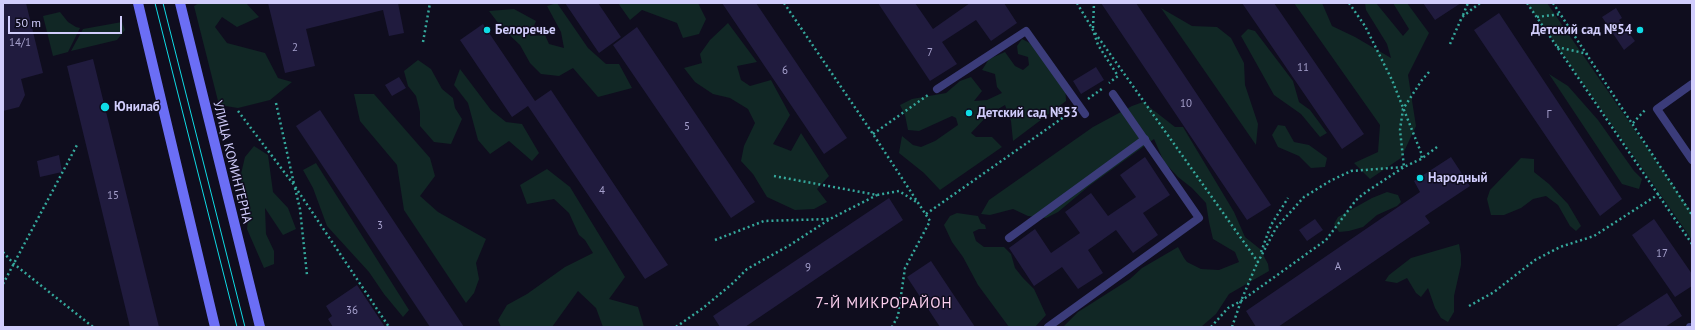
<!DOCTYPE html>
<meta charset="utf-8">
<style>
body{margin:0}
#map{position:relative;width:1695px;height:330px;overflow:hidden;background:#0f0d1e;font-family:"PT Sans",sans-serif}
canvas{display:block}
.frame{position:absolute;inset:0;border:4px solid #d1cdfc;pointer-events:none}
.scale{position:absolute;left:8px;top:16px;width:114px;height:18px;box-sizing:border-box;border:2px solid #d1cdfc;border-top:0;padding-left:5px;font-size:12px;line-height:14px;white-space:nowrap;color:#d1cdfc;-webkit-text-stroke:3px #0f0d1e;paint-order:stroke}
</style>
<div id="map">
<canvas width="1695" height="330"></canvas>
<div class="frame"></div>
<div class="scale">50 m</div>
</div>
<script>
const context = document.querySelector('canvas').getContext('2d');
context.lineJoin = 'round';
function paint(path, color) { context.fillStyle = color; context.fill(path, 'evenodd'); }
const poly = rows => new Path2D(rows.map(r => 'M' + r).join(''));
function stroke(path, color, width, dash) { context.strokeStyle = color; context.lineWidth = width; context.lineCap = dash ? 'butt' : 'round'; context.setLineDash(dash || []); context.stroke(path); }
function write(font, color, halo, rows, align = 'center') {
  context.font = font + ' "PT Sans",sans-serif'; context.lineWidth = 3; context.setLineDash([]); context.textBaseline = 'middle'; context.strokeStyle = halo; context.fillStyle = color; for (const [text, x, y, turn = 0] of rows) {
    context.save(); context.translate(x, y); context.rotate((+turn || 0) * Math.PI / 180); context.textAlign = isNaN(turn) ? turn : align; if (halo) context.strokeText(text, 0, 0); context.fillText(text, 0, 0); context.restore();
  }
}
paint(poly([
 [199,3,246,3,259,17,237,27,222,17,215,27,227,43,265,53,278,78,292,82,270,100,238,108,219,105,194,6],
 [557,3,588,48,606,64,619,64,632,88,598,97,573,68,559,76,541,74,530,63,520,45,502,28,489,11,514,9,536,21,530,36,545,35,549,44,564,48,561,32,547,6],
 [618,3,698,3,706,19,699,34,683,38,677,23,642,10,630,20],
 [1294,3,1322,3,1332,26,1355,37,1391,58,1387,44,1366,10,1365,3,1376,3,1403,36,1409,29,1393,3,1407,3,1429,33,1408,75,1416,126,1401,158,1370,179,1354,163,1378,152,1380,125],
 [1527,3,1547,3,1692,213,1692,240],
 [1161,8,1192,26,1217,27,1231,38,1244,63,1245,85,1258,124,1256,145],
 [60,12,68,22,76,27,80,28,68,52,53,56,43,16],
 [122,22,125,30,117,40,71,51,83,29],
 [728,23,757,62,737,66,741,80,750,86,771,80,790,115,773,144,791,151,801,133,829,176,817,189,827,202,814,209,795,210,767,197,753,174,741,161,744,146,755,123,748,109,730,98,713,94,695,82,684,68,702,63,700,54,710,40],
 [1248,29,1255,31,1293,81,1299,102,1310,110,1327,133,1320,137,1301,114,1274,95,1241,36],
 [1022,39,1045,51,1065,80,1066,101,1013,141,1011,121,1005,105,988,115,971,133,976,137,992,137,1002,147,940,190,924,173,899,153,902,136,913,145,921,147,935,141,958,125,956,118,952,116,919,131,908,130,905,115,900,105,912,99,946,93,960,81,971,77,982,91,974,101,987,100,1002,93,997,87,995,74,982,70,989,59,1005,52,1015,66,1023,70,1029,65,1028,57,1018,54,1017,46],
 [418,60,431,69,442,89,453,98,455,108,462,119,451,144,434,142,420,126,420,112,416,96,408,86,404,71],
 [460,69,491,110,506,122,522,124,539,153,532,161,509,141,490,154,478,140,468,103,454,85],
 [1549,74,1568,86,1598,120,1634,171,1642,179,1639,189,1622,184],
 [354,94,374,94,430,158,435,176,420,196,438,212,486,239,476,263,479,279,474,293,466,303,404,210,397,165,360,121],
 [1143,102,1175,127,1183,127,1234,212,1245,237,1260,249,1268,264,1269,271,1229,294,1216,314,1201,327,1063,327,1078,312,1130,279,1142,268,1178,247,1184,258,1187,262,1201,269,1219,270,1239,262,1235,252,1213,239,1209,222,1206,203,1192,188,1178,177,1164,162,1154,139,1089,186,1058,212,1046,218,1028,216,1013,209,990,215,981,214,989,200,1093,127,1132,106],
 [1278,125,1285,126,1294,142,1309,145,1327,158,1325,167,1311,168,1299,156,1278,147,1272,135],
 [254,146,268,155,273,192,288,208,296,229,283,235,265,208,266,234,274,251,274,264,264,268,247,229,250,205,240,178,245,157],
 [1521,158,1534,159,1534,172,1549,184,1568,204,1581,226,1576,231,1570,226,1558,205,1546,196,1533,199,1521,208,1504,215,1491,215,1487,199,1490,190],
 [316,163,409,310,403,317,384,294,369,272,327,226,313,188,303,170],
 [547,169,570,187,625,277,609,299,638,307,644,327,603,327,596,308,578,291,552,327,501,327,498,320,507,305,527,294,565,267,593,253,585,240,579,235,569,213,554,199,527,204,520,185],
 [1387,192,1398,195,1401,202,1397,206,1377,215,1363,227,1349,231,1339,232,1334,224,1338,217,1372,198],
 [957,213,978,216,981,223,985,225,986,229,979,229,973,232,976,241,984,247,1004,247,1011,254,1015,268,1023,278,1034,289,1046,315,1035,327,1009,327,978,285,963,257,952,242,944,225,950,216],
 [1459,244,1461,255,1461,265,1454,296,1454,312,1448,322,1441,318,1435,308,1428,288,1421,297,1416,293,1407,278,1397,283,1385,281,1389,275,1411,258]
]), '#112725');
paint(poly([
 [3,3,26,3,43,73,21,79,25,95,19,107,3,111],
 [268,3,398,3,404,33,389,36,383,10,306,29,315,66,285,73],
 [565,3,598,3,621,37,599,53],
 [722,3,756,3,847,138,824,154],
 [878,3,915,3,933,29,970,3,1004,3,1017,23,991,41,976,20,942,42,957,64,930,81],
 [1101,3,1136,3,1271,205,1247,220],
 [1242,3,1274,3,1364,134,1342,149],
 [1423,3,1461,3,1435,20],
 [1616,8,1622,18,1619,20,1635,41,1624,50,1602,17],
 [1499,13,1622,199,1600,216,1474,30],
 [483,24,535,101,551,90,668,265,645,279,528,106,512,117,460,40],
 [637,27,755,202,731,218,613,45],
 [93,59,159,327,130,327,67,66],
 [1096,67,1104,80,1081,94,1073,81],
 [399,77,406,88,392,96,385,85],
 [320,110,464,327,430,327,296,126],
 [59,155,62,172,40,177,37,161],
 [1145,157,1170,195,1143,213,1158,235,1133,253,1116,230,1088,250,1103,273,1078,289,1062,267,1034,286,1009,248,1035,229,1051,253,1080,233,1065,212,1091,193,1108,216,1136,197,1120,175],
 [1451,157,1470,186,1425,216,1430,223,1278,327,1256,327,1246,311,1420,192,1414,181],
 [889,198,903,220,745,327,720,327,713,316],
 [1315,219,1323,230,1307,241,1299,230],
 [1654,219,1692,274,1692,286,1675,297,1632,235],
 [931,261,975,327,940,327,907,277],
 [357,285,385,327,333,327,328,319,332,316,326,306],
 [1667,293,1682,316,1665,327,1615,327]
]), '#201b3e');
stroke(poly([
 [784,3,873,134,930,221,905,268,898,316,892,327],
 [1077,3,1093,30,1258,262,1276,228,1304,197,1330,181,1351,171,1404,167,1400,130,1403,109,1422,80,1429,72],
 [1349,3,1365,26,1392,80,1422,155,1421,159],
 [1527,3,1692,244],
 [1553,3,1692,215],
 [1463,15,1468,3],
 [1537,17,1561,14],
 [1093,28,1094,3],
 [1094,33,1098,45,1118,76,1109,83],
 [423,42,430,3],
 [1450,44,1462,17,1480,3],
 [1557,47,1588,54],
 [1088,99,1103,88],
 [276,103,294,184],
 [238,111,294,185,389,327],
 [1633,123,1646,109],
 [873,134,928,95],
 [774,176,877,195,899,191,918,203],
 [295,188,300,209,307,275],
 [926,214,1071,112],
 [715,240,764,221,830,219],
 [3,252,14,264,93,327],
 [1261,252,1271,225,1288,198],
 [3,284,77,145],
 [1469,306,1494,292,1535,260,1560,247,1594,236,1659,194],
 [676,327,703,308,733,283,747,269,790,245,830,219,877,195],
 [1211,327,1228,308,1241,301,1326,240,1356,200,1366,192,1404,167,1421,159,1437,147],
 [1232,327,1241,301,1258,261]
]), '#35a89c', 2.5, [2, 3]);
stroke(poly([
 [1692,84,1657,109,1692,160],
 [937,89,1026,31,1085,114],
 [1009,238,1145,139],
 [1048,327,1199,218,1113,94],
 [1690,327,1692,327]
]), '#3b3c7a', 8);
stroke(poly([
 [138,3,215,327],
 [180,3,260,327]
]), '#6b6ef5', 10);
stroke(poly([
 [155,3,237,327],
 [163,3,245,327]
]), '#0fdce6', 1);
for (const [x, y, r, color] of [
 [487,30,4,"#0fdce6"],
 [1640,30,4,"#0fdce6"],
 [105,107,5,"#0fdce6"],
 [969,113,4,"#0fdce6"],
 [1420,178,4,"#0fdce6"]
]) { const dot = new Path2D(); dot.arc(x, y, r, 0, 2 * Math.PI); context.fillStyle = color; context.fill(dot); stroke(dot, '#0f0d1e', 1.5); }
write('11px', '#a5a0cc', null, [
 ["14/1",20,43],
 ["2",295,48],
 ["7",930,53],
 ["11",1303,68],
 ["6",785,71],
 ["10",1186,104],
 ["Г",1549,115],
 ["5",687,127],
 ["4",602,191],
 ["15",113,196],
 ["3",380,226],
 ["17",1662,254],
 ["А",1338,267],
 ["9",808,268],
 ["36",352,311]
]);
write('bold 13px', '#d1cdfc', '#0f0d1e', [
 ["Белоречье",495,30],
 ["Детский сад №54",1632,30,"right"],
 ["Юнилаб",114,107],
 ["Детский сад №53",977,113],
 ["Народный",1428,178]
], 'left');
write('13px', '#d1cdfc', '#0f0d1e', [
 ["УЛИЦА КОМИНТЕРНА",232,162,76]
]);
context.letterSpacing = '1px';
write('15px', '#fccfee', '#0f0d1e', [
 ["7-Й МИКРОРАЙОН",884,304]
]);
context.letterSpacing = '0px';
</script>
